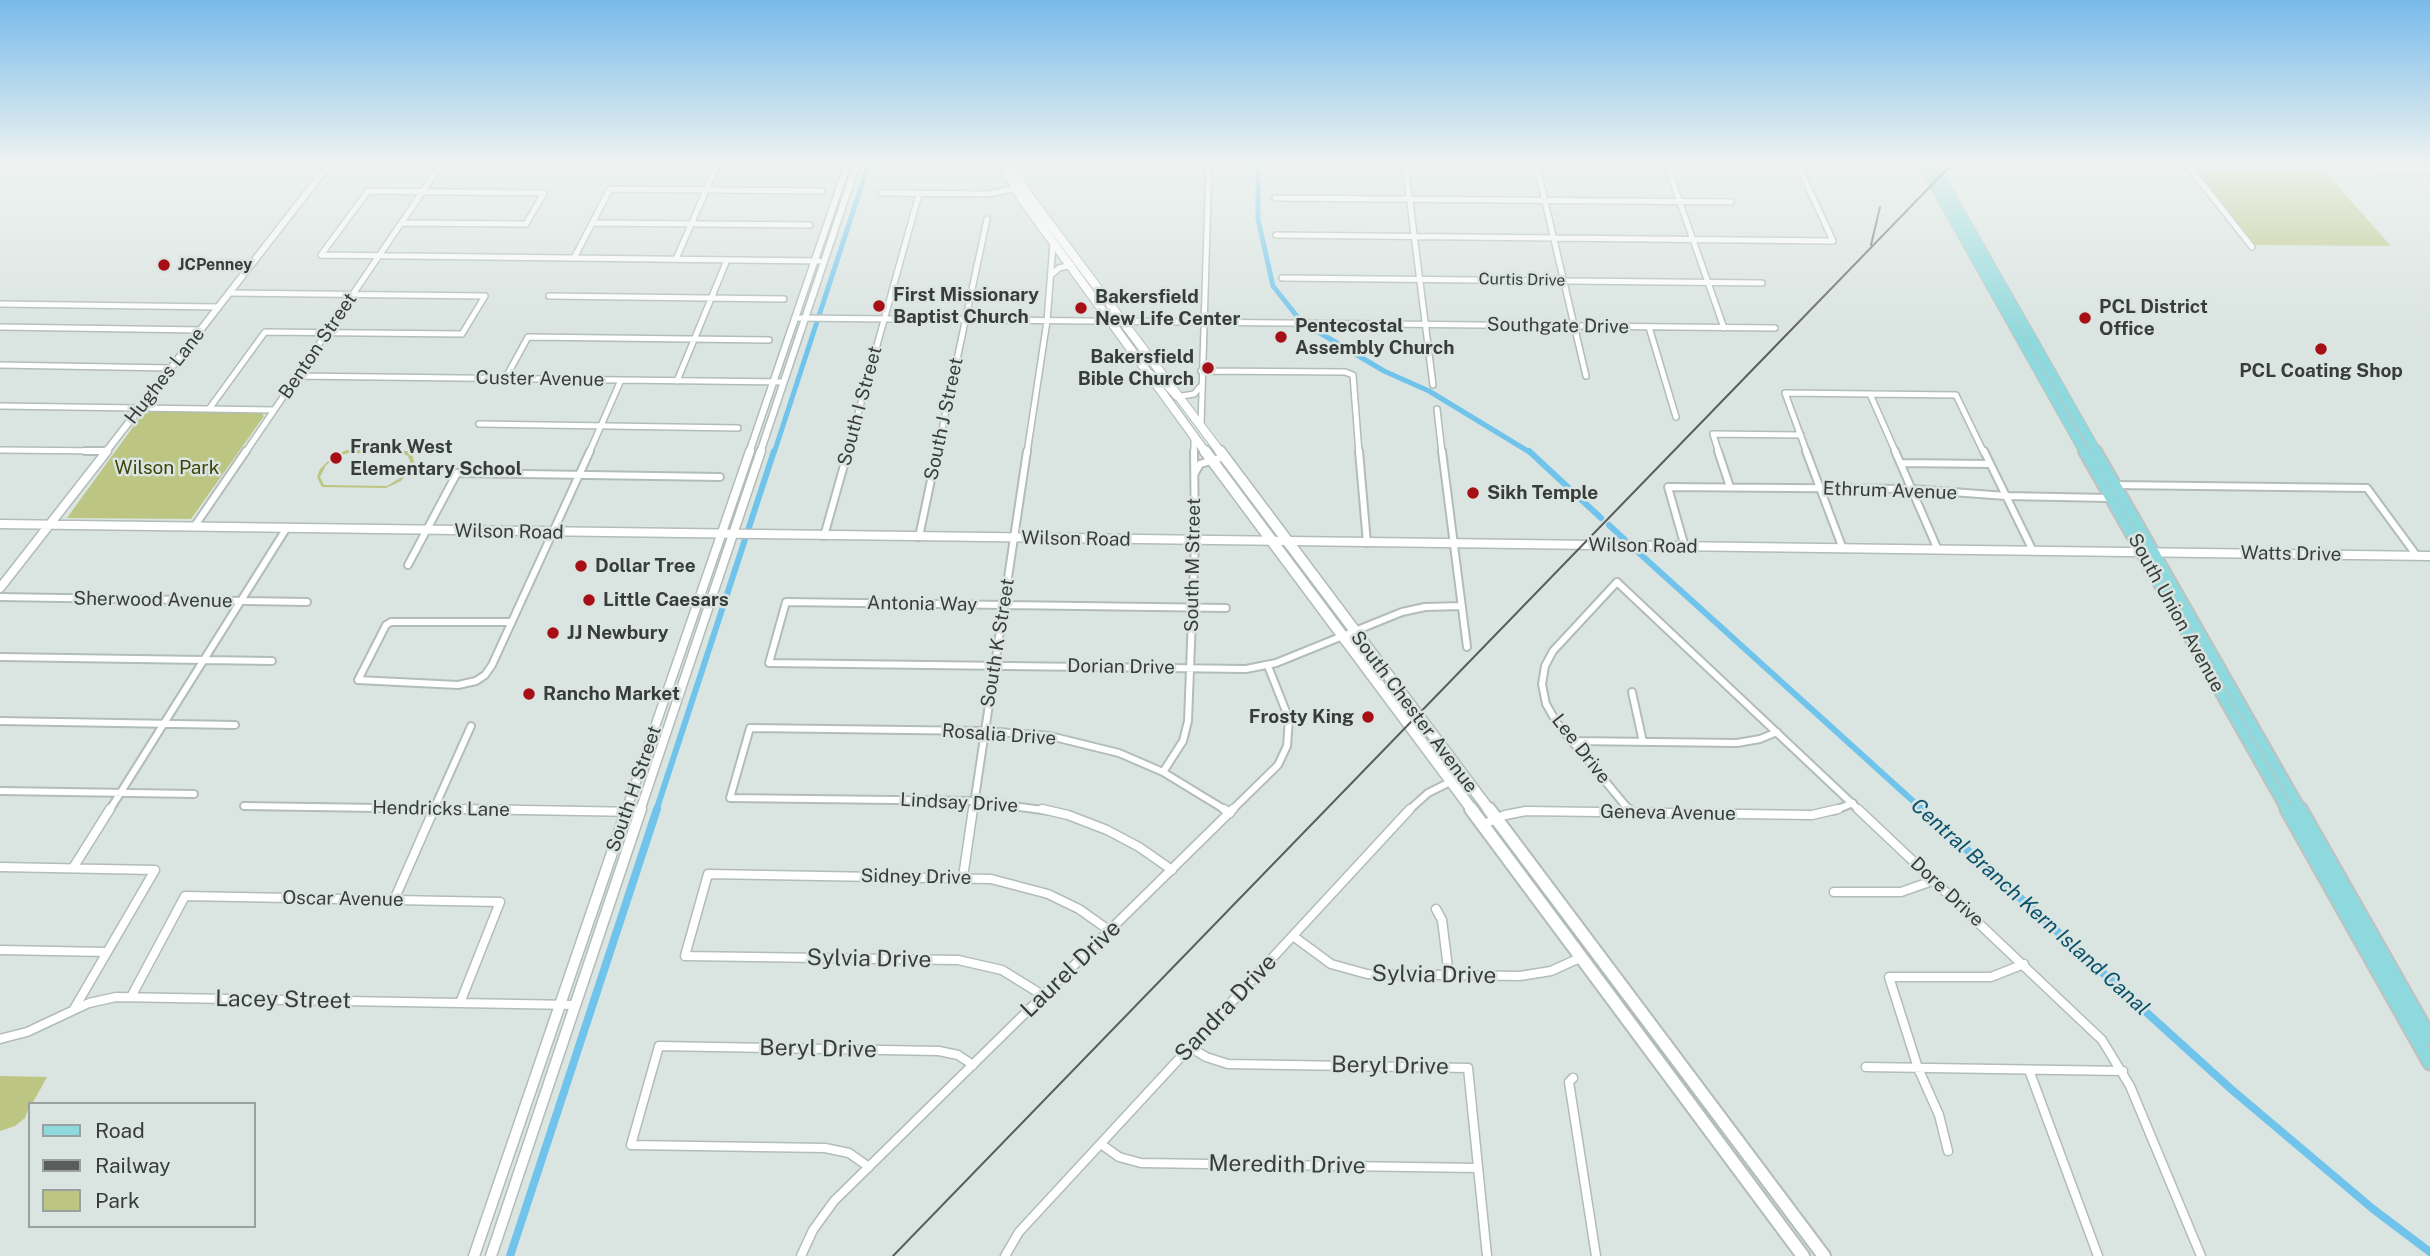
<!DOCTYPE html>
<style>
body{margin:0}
#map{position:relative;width:2430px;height:1256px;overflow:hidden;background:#dae4e0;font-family:"Public Sans",sans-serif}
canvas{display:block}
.legend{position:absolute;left:28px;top:1102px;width:228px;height:126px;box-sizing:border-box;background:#dae4e0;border:2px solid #99a19e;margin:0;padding:9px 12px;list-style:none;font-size:21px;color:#383c3a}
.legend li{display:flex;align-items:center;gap:14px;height:35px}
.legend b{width:35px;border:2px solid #99a19e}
</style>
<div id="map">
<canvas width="2430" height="1256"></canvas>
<ul class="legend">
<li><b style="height:9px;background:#8ed9dd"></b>Road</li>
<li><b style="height:9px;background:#595e5c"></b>Railway</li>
<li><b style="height:19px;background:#bdc582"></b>Park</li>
</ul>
</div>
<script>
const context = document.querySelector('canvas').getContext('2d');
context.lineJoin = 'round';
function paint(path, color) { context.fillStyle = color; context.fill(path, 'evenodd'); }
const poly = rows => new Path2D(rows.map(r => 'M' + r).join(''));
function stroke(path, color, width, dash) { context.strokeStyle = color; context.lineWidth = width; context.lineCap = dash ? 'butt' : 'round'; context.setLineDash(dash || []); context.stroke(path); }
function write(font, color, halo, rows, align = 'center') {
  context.font = font + ' "Public Sans",sans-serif'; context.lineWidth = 5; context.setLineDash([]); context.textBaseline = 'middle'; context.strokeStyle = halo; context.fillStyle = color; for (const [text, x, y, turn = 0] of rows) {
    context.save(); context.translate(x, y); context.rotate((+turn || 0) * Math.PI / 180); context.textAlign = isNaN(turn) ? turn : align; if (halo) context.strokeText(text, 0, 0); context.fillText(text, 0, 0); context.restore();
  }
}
paint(poly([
 [2193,170,2324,171,2391,246,2252,245],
 [152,411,261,413,264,416,191,519,67,518,141,416],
 [347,450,407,451,412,454,414,463,401,481,386,488,322,487,317,477,320,469,334,455],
 [349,453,404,454,408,456,411,464,405,475,387,486,324,485,320,477,326,465,338,456],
 [0,1076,47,1077,32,1104,30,1104,25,1118,15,1126,0,1131]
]), '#bdc582');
stroke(poly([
 [1258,163,1258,219,1273,286,1300,320],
 [1310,327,1384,371,1429,391,1531,453],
 [774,453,869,163]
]), '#70c4ec', 5);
stroke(poly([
 [1529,451,1601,518],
 [1609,525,1625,540],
 [1638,552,1924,811],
 [656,811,774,451]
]), '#70c4ec', 6);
stroke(poly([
 [1922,809,2231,1089,2373,1209,2430,1252],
 [510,1256,657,809]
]), '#70c4ec', 8);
const minorFar2 = poly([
 [1405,163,1433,385],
 [1536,163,1586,376],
 [1666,163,1724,328],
 [2189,167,2252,247],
 [881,193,989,194,1017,188],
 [1275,198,1731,202],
 [593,223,810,225],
 [1276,235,1833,241,1797,163],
 [321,255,819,261],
 [321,255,368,191,544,193,526,224,402,223],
 [574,258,610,189,822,191],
 [676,259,718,163],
 [1051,275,1059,268,1072,265],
 [1282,278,1762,283],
 [549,296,784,299],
 [0,304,219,307],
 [795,318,1775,328],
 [0,327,201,330],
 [1649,327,1676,417],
 [0,365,171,368],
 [1201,371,1345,372,1353,375,1359,453],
 [1149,372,1161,380,1176,397,1194,394,1200,387],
 [297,376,784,382],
 [505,379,528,337,769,340],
 [677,381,727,260],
 [1870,394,1896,453],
 [0,406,274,410],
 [209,409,265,332,462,334,485,296,229,293],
 [1437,409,1442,453],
 [479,424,738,428],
 [1201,426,1209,163],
 [1194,438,1194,453],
 [0,450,106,451],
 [245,453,442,163],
 [589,453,621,380],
 [847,453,919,194],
 [937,453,987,219],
 [1027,453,1047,321,1053,243],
 [1719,453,1713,434,1801,435],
 [1807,453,1785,393,1956,395,1984,453]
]);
const minorFar1 = poly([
 [85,451,106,451],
 [1359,451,1367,543],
 [1442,451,1467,647],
 [1718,451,1730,487],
 [1806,451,1843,549],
 [1895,451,1938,550],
 [1984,451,2033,551],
 [1901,463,1990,464],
 [1195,473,1200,464,1224,457],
 [2114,485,2367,488,2417,556],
 [194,527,246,451],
 [824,536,848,451],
 [919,537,937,451],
 [1685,547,1668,487,1912,489,2006,496,2109,498],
 [408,565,457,473,720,477],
 [0,597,307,602],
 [1226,608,786,602,769,663,1246,669,1276,663,1402,612,1425,607,1462,606],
 [511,622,391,622,386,625,358,680,458,685,476,681,485,675,492,665,590,451],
 [0,657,272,661],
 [1632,692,1643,742],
 [0,721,235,725],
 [1572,741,1737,743,1760,739,1777,732],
 [1163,772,1183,741,1188,721,1195,541,1194,451],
 [0,791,194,794],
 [244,806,580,811],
 [109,811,286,529],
 [433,811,471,726],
 [973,811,1027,451],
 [1050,811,974,801,730,798,750,728,985,731,1050,736,1119,753,1163,772,1227,811],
 [1231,811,1278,765,1287,746,1289,719,1268,666],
 [1408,811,1428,793,1462,776],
 [1525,811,1534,811],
 [1630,811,1557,723,1546,704,1542,684,1545,666,1553,651,1617,582,1860,811],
 [1833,811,1853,803]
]);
const minor = poly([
 [465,809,639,812],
 [1042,809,1068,815,1107,830,1139,847,1172,870],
 [1224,809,1230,813],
 [1629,809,1631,812],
 [1858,809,2102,1040,2130,1086,2201,1256],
 [1484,824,1505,815,1526,811,1812,815,1838,809],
 [0,867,155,870,74,1009],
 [73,868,110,809],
 [963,877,973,809],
 [1834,892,1901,892,1935,880],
 [394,900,434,809],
 [1436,909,1442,920,1449,976],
 [1293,936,1331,964,1367,974,1520,976,1551,971,1582,957],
 [0,950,107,952],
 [1044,996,1002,970,958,960,685,956,708,874,991,879,1048,894,1079,909,1110,931],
 [131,997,185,896,500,902,460,1003],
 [0,1039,27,1032,89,1003,116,997,574,1005],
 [1190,1047,1206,1057,1228,1064,1468,1068,1487,1256],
 [1866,1067,2123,1071],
 [2029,1070,2098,1256],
 [1573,1078,1569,1082,1596,1256],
 [1101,1144,1119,1157,1141,1163,1478,1168],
 [1948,1151,1939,1115,1918,1068,1889,977,1991,977,2024,964],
 [869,1167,849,1153,825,1148,631,1145,659,1046,939,1051,958,1055,973,1065],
 [801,1256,813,1230,834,1201,1233,809],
 [1005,1256,1019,1232,1410,809]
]);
const tertiaryFar2 = poly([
 [1932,164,2430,169],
 [105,453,330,163],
 [749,453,848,163],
 [760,453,857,163]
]);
const tertiaryFar1 = poly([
 [0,524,2430,556],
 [0,588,107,451],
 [626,811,750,451],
 [640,811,761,451]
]);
const tertiary = poly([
 [474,1256,627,809],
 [491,1256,641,809]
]);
const secondaryFar2 = poly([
 [1002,163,1021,198,1206,453],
 [1011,163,1029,196,1221,453],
 [1826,163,1931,164]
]);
const secondaryFar1 = poly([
 [1205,451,1473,811],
 [1220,451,1490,811]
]);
const secondary = poly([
 [1471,809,1803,1256],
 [1489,809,1824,1256]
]);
const primaryFar2 = poly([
 [1922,163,2085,453],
 [1932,163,2097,453]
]);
const primaryFar1 = poly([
 [2084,451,2288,811],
 [2096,451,2301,811]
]);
const primary = poly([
 [2287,809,2430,1063],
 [2300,809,2430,1038]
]);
stroke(minorFar2, '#b2bcb8', 8);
stroke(minorFar1, '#b2bcb8', 10);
stroke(minor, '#b2bcb8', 11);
stroke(tertiaryFar2, '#b2bcb8', 9);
stroke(tertiaryFar1, '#b2bcb8', 11);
stroke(tertiary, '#b2bcb8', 13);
stroke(secondaryFar2, '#b2bcb8', 10);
stroke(secondaryFar1, '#b2bcb8', 13);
stroke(secondary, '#b2bcb8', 16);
stroke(primaryFar2, '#bfc1c0', 11);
stroke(primaryFar1, '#bfc1c0', 14);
stroke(primary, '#bfc1c0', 17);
stroke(minorFar2, '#fff', 5);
stroke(minorFar1, '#fff', 6);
stroke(minor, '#fff', 8);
stroke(tertiaryFar2, '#fff', 6);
stroke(tertiaryFar1, '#fff', 8);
stroke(tertiary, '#fff', 10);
stroke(secondaryFar2, '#fff', 8);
stroke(secondaryFar1, '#fff', 10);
stroke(secondary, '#fff', 12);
stroke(primaryFar2, '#8ed9dd', 9);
stroke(primaryFar1, '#8ed9dd', 10);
stroke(primary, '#8ed9dd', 13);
stroke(poly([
 [1871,245,1880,207],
 [893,1256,1953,163]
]), '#595e5c', 2);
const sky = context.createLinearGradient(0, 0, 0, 339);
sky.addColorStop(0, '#78baea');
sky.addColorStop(0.48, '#eef3f1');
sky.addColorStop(1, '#eef3f100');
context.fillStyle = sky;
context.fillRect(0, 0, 2430, 339);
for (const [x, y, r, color] of [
 [164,265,7,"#a60f15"],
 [879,306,7,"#a60f15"],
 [1081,308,7,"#a60f15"],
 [2085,318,7,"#a60f15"],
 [1281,337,7,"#a60f15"],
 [2321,349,7,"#a60f15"],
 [1208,368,7,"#a60f15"],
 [336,458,7,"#a60f15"],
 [1473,493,7,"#a60f15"],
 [581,566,7,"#a60f15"],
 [589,600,7,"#a60f15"],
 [553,633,7,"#a60f15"],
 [529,694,7,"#a60f15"],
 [1368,717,7,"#a60f15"]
]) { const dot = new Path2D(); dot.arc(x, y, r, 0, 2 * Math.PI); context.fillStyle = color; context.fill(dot); stroke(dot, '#dae4e0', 2.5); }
write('bold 16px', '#383c3a', '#dae4e0', [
 ["JCPenney",178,265]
], 'left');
write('16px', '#383c3a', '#dae4e0', [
 ["Curtis Drive",1522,280,1]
]);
write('bold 19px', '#383c3a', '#dae4e0', [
 ["First Missionary",893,295],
 ["Baptist Church",893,317],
 ["Bakersfield",1095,297],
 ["New Life Center",1095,319],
 ["PCL District",2099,307],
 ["Office",2099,329],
 ["Pentecostal",1295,326],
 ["Assembly Church",1295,348],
 ["Bakersfield",1194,357,"right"],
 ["Bible Church",1194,379,"right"],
 ["PCL Coating Shop",2321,371,"center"],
 ["Frank West",350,447],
 ["Elementary School",350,469],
 ["Sikh Temple",1487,493],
 ["Dollar Tree",595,566],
 ["Little Caesars",603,600],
 ["JJ Newbury",567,633],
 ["Rancho Market",543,694],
 ["Frosty King",1354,717,"right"]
], 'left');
write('19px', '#383c3a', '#dae4e0', [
 ["Southgate Drive",1558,326,1],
 ["Benton Street",318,346,-56],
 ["Hughes Lane",165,376,-52],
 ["Custer Avenue",540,379,1],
 ["South I Street",860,406,-75],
 ["South J Street",944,419,-78],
 ["Ethrum Avenue",1890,491,2],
 ["Wilson Road",509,532,1],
 ["Wilson Road",1076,539,1],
 ["Wilson Road",1643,546,1],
 ["Watts Drive",2291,554,1],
 ["South M Street",1193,565,-89],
 ["Sherwood Avenue",153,600,1],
 ["Antonia Way",922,604,1],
 ["South Union Avenue",2176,613,61],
 ["South K Street",998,643,-81],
 ["Dorian Drive",1121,667,1],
 ["South Chester Avenue",1414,712,53],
 ["Rosalia Drive",999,735,4],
 ["Lee Drive",1581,749,52],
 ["South H Street",634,789,-71],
 ["Lindsay Drive",959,803,3],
 ["Hendricks Lane",441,809,1],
 ["Geneva Avenue",1668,813,1],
 ["Sidney Drive",916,877,1],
 ["Dore Drive",1947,892,43],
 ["Oscar Avenue",343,899,1]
]);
write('19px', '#404409', '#dae4e0', [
 ["Wilson Park",167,468]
]);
write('italic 21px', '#09516c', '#dae4e0', [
 ["Central Branch Kern Island Canal",2030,907,42]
]);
write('23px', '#383c3a', '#dae4e0', [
 ["Sylvia Drive",869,959,1],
 ["Laurel Drive",1071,969,-44],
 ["Sylvia Drive",1434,975,1],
 ["Lacey Street",283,1000,1],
 ["Sandra Drive",1226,1008,-47],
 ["Beryl Drive",818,1049,1],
 ["Beryl Drive",1390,1066,1],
 ["Meredith Drive",1287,1165,1]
]);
</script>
